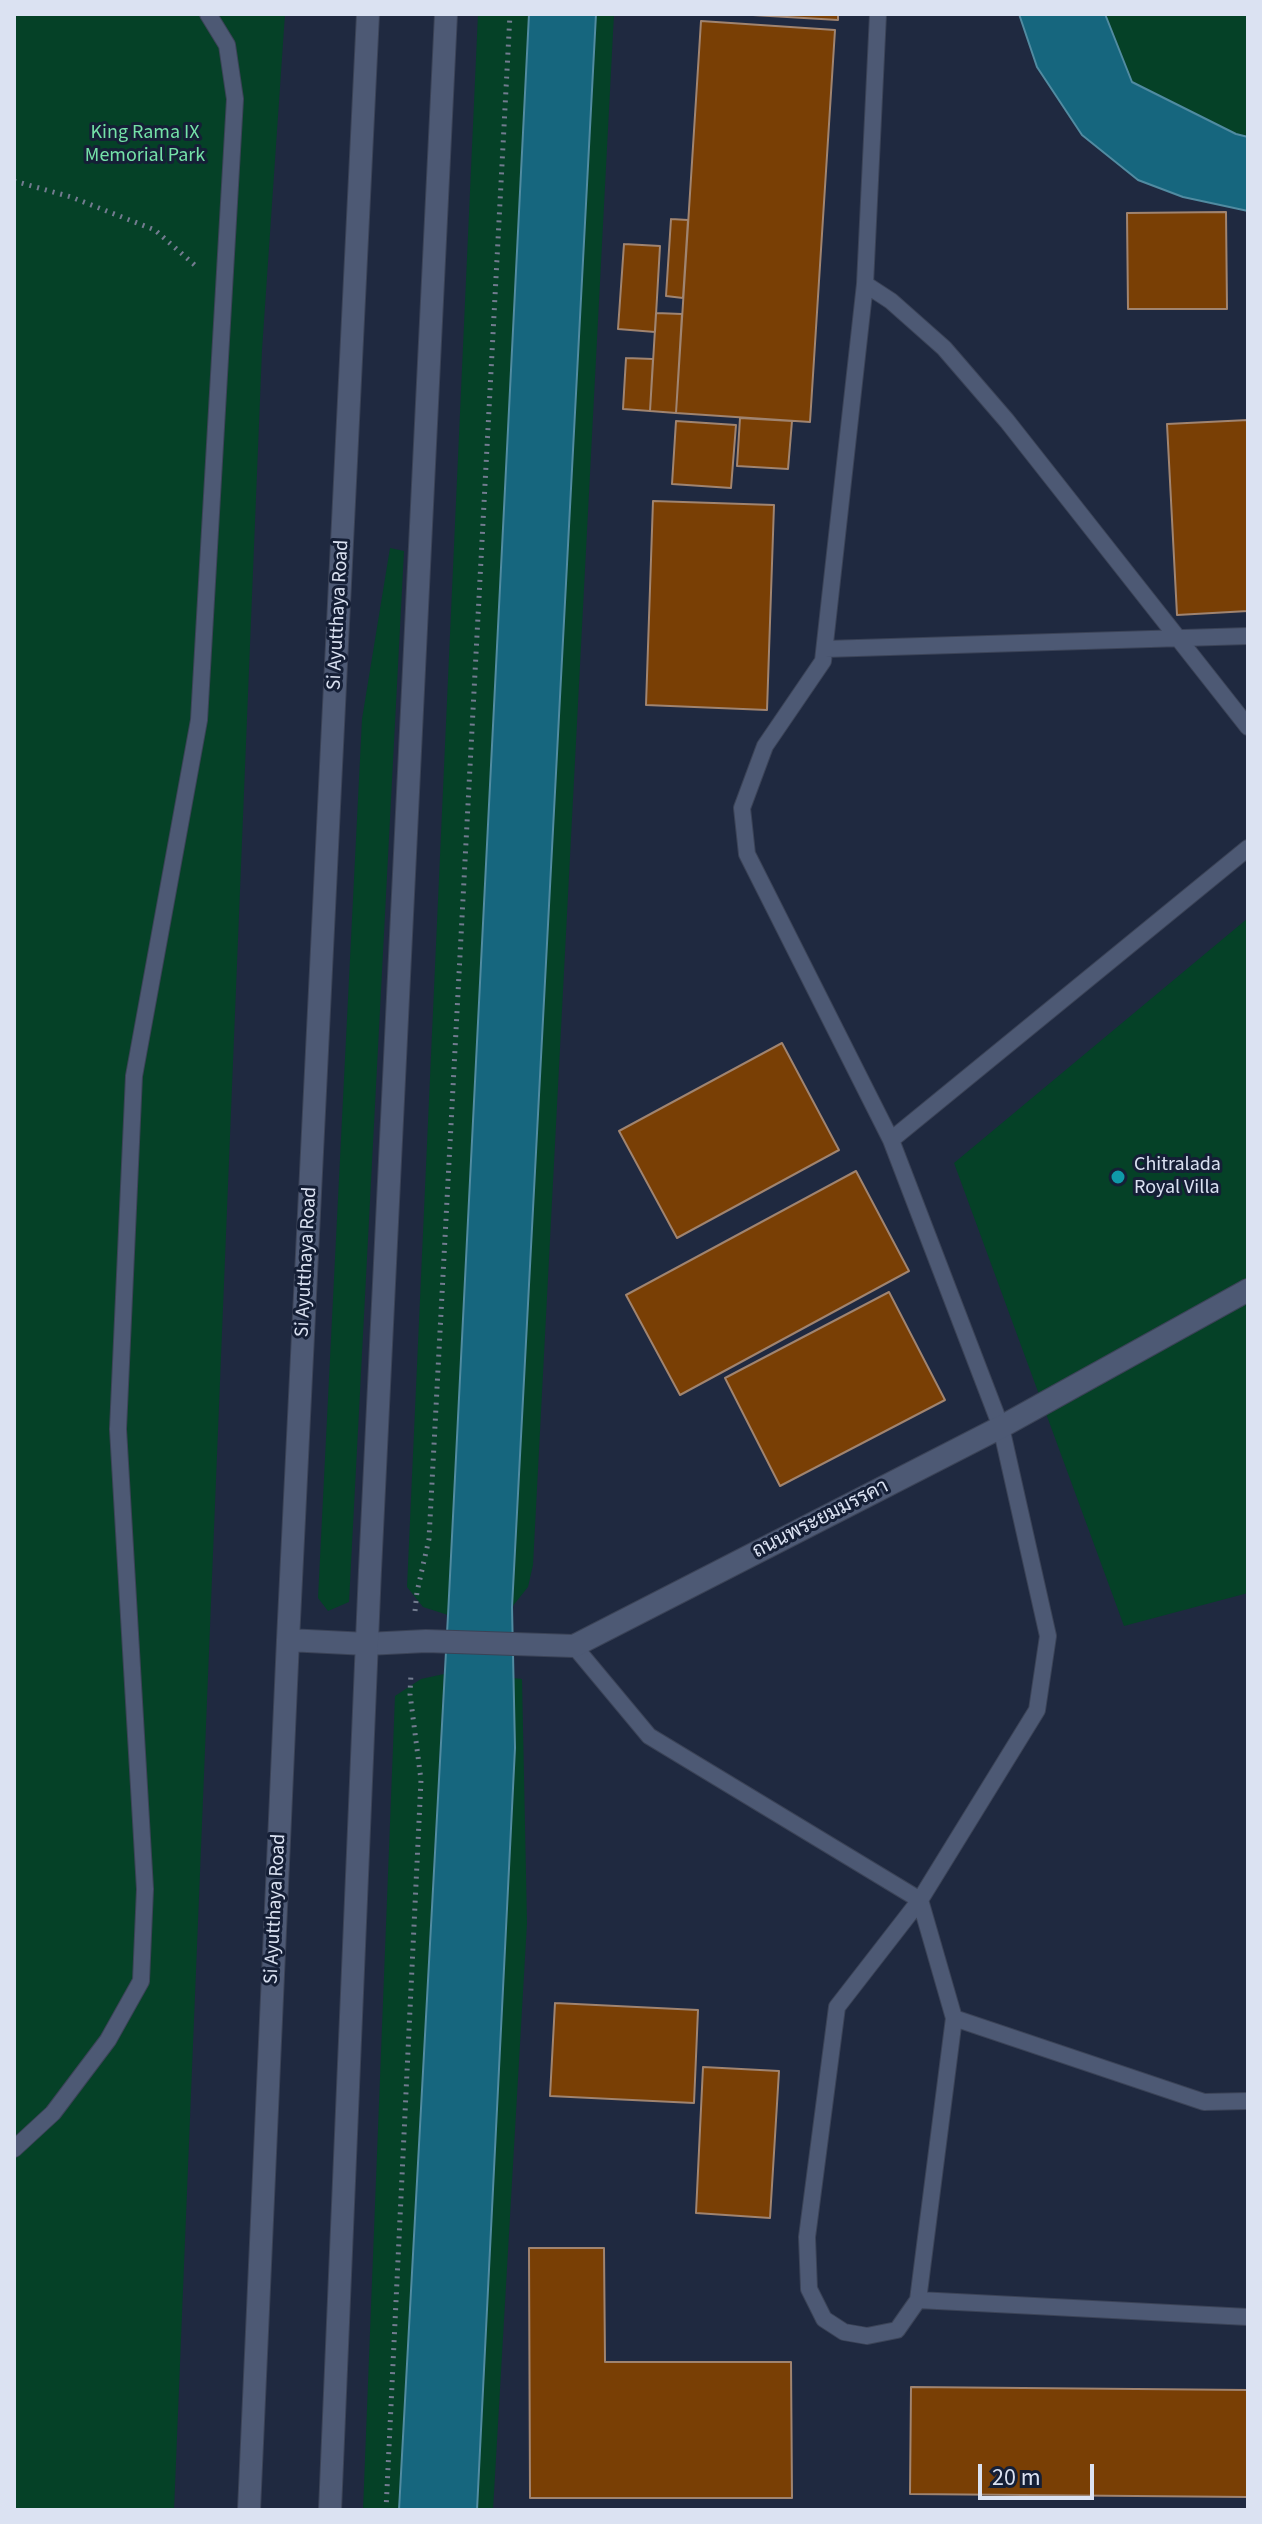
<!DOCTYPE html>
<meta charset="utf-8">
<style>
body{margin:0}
#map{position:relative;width:1262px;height:2524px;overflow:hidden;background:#1f2940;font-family:"Source Sans 3",sans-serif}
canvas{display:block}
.frame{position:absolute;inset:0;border:16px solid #dbe2f2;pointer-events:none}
.scale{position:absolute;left:978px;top:2464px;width:116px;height:36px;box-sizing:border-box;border:4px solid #dbe2f2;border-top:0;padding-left:10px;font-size:24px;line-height:28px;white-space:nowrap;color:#dbe2f2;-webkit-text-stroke:6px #151f36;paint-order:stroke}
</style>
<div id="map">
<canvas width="1262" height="2524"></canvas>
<div class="frame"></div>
<div class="scale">20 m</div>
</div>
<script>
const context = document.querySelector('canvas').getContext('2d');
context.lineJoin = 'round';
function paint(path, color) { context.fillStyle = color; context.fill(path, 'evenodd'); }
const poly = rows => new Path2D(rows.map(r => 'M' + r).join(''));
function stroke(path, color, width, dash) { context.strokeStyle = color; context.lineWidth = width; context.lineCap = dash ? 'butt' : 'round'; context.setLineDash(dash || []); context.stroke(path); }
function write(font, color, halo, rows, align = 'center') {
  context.font = font + ' "Source Sans 3",Sarabun,sans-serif'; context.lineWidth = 6; context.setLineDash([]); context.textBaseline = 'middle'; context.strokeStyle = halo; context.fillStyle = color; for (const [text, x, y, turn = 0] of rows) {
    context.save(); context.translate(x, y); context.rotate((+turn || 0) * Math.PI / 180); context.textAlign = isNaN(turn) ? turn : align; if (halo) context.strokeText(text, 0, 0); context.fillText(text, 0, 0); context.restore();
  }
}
paint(poly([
 [14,14,285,14,262,350,174,2510,14,2510],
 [478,14,529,14,448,1615,423,1607,407,1587],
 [596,14,614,14,533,1565,528,1587,512,1607],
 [1105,14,1248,14,1248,137,1236,134,1132,82],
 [390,548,404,551,349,1602,328,1611,318,1598,362,719],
 [1248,918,1248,1593,1124,1626,954,1163],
 [444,1674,399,2510,363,2510,395,1696,421,1679],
 [513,1678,522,1679,527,1923,493,2510,477,2510,515,1748]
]), '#054127');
const water = poly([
 [529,14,596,14,512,1607,515,1748,477,2510,399,2510,448,1615,529,14],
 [1019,14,1105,14,1132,82,1236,134,1248,137,1248,211,1183,197,1138,180,1082,135,1037,67,1019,14]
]);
paint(water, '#16667e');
stroke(water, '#518ba1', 2);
const building = poly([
 [736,14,838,14,838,20,736,14],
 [701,21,835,30,810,422,676,413,701,21],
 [1226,212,1227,309,1128,309,1127,213,1226,212],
 [671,219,688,220,683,298,666,296,671,219],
 [624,244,660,246,655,332,618,329,624,244],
 [656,313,682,314,676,413,650,411,656,313],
 [626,358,653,359,650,411,623,409,626,358],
 [740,418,792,421,788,469,737,466,740,418],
 [1248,420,1248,611,1177,615,1167,424,1248,420],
 [676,421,736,425,731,488,672,484,676,421],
 [653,501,774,505,767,710,646,705,653,501],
 [782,1043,839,1150,677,1238,619,1131,782,1043],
 [856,1171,909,1271,680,1395,626,1295,856,1171],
 [889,1292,945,1400,780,1486,725,1378,889,1292],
 [555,2003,698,2010,694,2103,550,2096,555,2003],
 [703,2067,779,2071,770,2218,696,2213,703,2067],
 [529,2248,604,2248,605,2362,791,2362,792,2498,530,2498,529,2248],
 [911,2387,1248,2390,1248,2497,910,2494,911,2387]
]);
paint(building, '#793f05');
stroke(building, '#a08470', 2);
const service = poly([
 [878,14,865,284,823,661,765,746,742,808,747,854,891,1140,1001,1427,1048,1636,1037,1710,920,1900,837,2007,807,2237,809,2289,824,2319,844,2332,867,2336,897,2330,918,2300,1248,2317],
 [865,284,891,301,944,348,1007,421,1248,727],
 [825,649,1248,636],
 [891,1140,1248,848],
 [574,1646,649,1736,920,1900,954,2018,1204,2102,1248,2101],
 [14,2149,53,2113,108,2040,141,1981,145,1889,118,1429,134,1076,199,720,235,99,227,45,208,14],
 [918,2300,954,2018]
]);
const minor = poly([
 [367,1644,426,1641,574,1646,1001,1427,1248,1290]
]);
const secondary = poly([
 [288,1640,367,1644],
 [249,2510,288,1640,368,14],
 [330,2510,370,1570,446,14]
]);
stroke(service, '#3b4357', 18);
stroke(minor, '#3b4357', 24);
stroke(secondary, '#3b4357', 24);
stroke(poly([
 [14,181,71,197,155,230,198,268],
 [415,1611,417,1592,429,1539,510,14],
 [386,2510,421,1780,410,1694,411,1673]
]), '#737c90', 5, [2, 6]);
stroke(service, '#4d5974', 16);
stroke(minor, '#4d5974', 22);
stroke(secondary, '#4d5974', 22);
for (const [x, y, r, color] of [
 [1118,1177,8,"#0f9aa8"]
]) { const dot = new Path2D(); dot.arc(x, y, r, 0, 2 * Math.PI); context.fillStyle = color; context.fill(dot); stroke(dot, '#151f36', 3); }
write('20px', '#74e2a8', '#151f36', [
 ["King Rama IX",145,134],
 ["Memorial Park",145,157]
]);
write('20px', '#dbe2f2', '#151f36', [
 ["Si Ayutthaya Road",339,615,-87],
 ["Si Ayutthaya Road",307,1262,-87],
 ["ถนนพระยมมรรคา",821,1520,-27],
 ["Si Ayutthaya Road",276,1909,-87]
]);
write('20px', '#dbe2f2', '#151f36', [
 ["Chitralada",1134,1166],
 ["Royal Villa",1134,1189]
], 'left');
</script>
